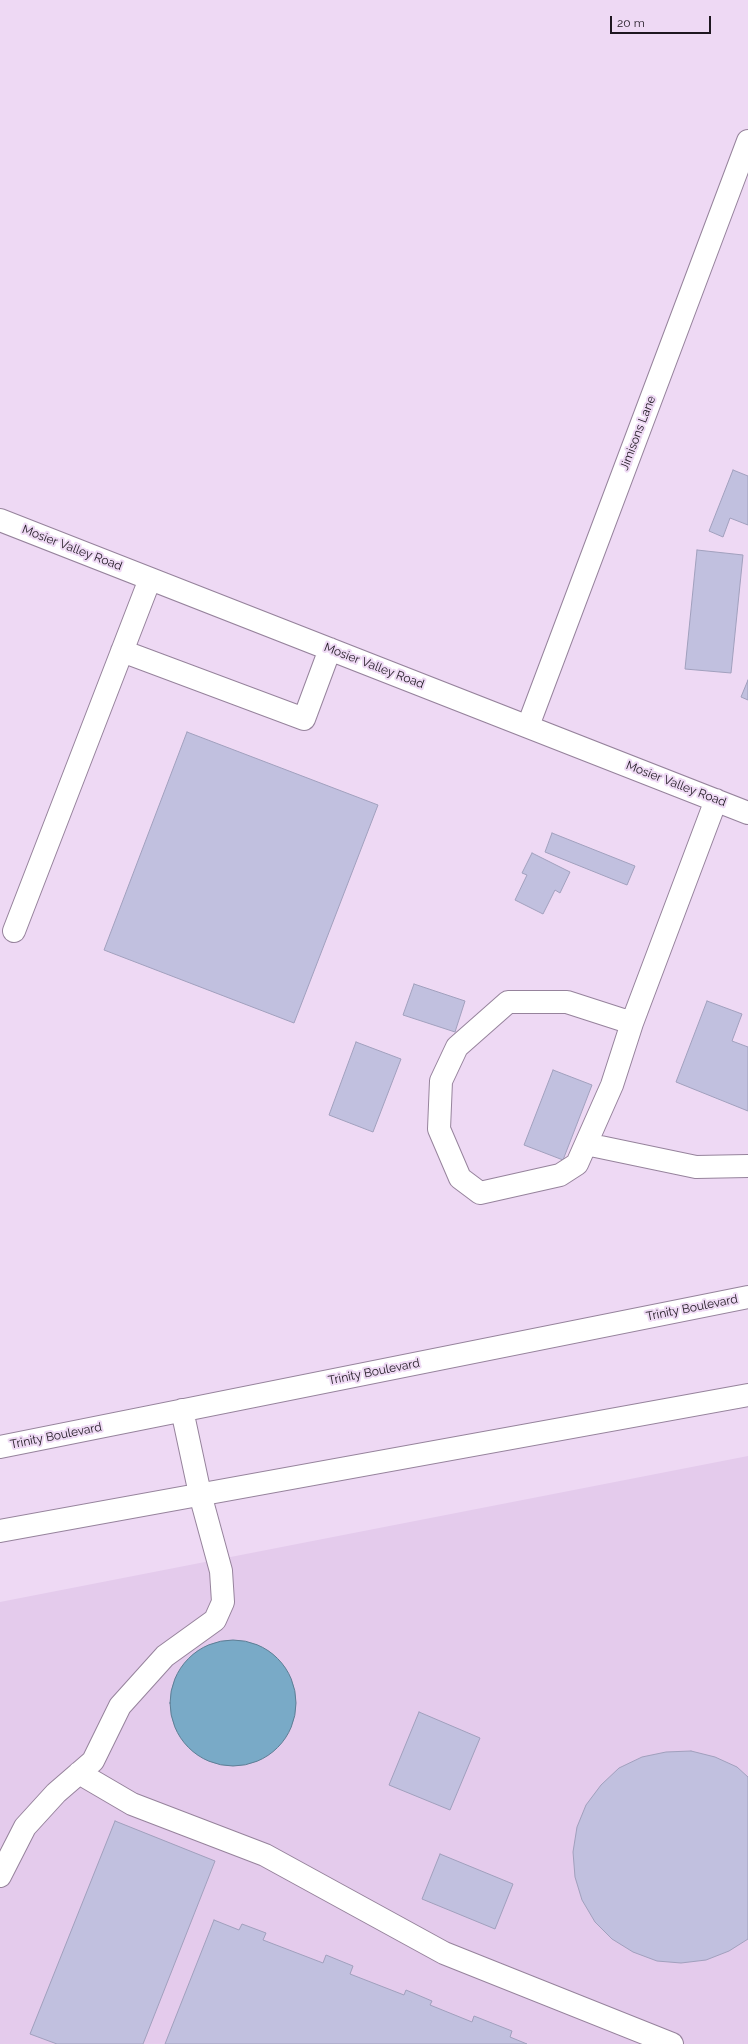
<!DOCTYPE html>
<style>
body{margin:0}
#map{position:relative;width:748px;height:2044px;overflow:hidden;background:#eed9f4;font-family:Raleway,sans-serif}
canvas{display:block}
.scale{position:absolute;left:610px;top:16px;width:101px;height:18px;box-sizing:border-box;border:2px solid #1e1720;border-top:0;padding-left:5px;font-size:12px;line-height:14px;white-space:nowrap;color:#1e1720;-webkit-text-stroke:3px #eed9f4;paint-order:stroke}
</style>
<div id="map">
<canvas width="748" height="2044"></canvas>
<div class="scale">20 m</div>
</div>
<script>
const context = document.querySelector('canvas').getContext('2d');
context.lineJoin = 'round';
function paint(path, color) { context.fillStyle = color; context.fill(path, 'evenodd'); }
const poly = rows => new Path2D(rows.map(r => 'M' + r).join(''));
function stroke(path, color, width, dash) { context.strokeStyle = color; context.lineWidth = width; context.lineCap = dash ? 'butt' : 'round'; context.setLineDash(dash || []); context.stroke(path); }
function write(font, color, halo, rows, align = 'center') {
  context.font = font + ' Raleway,sans-serif'; context.lineWidth = 4; context.setLineDash([]); context.textBaseline = 'middle'; context.strokeStyle = halo; context.fillStyle = color; for (const [text, x, y, turn = 0] of rows) {
    context.save(); context.translate(x, y); context.rotate((+turn || 0) * Math.PI / 180); context.textAlign = isNaN(turn) ? turn : align; if (halo) context.strokeText(text, 0, 0); context.fillText(text, 0, 0); context.restore();
  }
}
paint(poly([
 [748,1456,748,2044,0,2044,0,1602]
]), '#e4cbec');
const water = poly([
 '170 1703a63 63 0 1 1 126 0a63 63 0 1 1-126 0Z'
]);
paint(water, '#79aac7');
stroke(water, '#5e7e95', 1);
const building = poly([
 [733,470,748,476,748,525,730,518,723,537,709,531,733,470],
 [697,550,743,555,731,673,685,669,697,550],
 [748,680,748,700,741,697,748,680],
 [187,732,378,805,294,1023,104,950,187,732],
 [552,833,635,866,627,885,545,852,552,833],
 [532,853,570,872,560,893,555,890,543,914,515,900,527,875,522,873,532,853],
 [414,984,465,1001,455,1032,403,1015,414,984],
 [707,1001,742,1014,732,1041,748,1047,748,1111,676,1082,707,1001],
 [356,1042,401,1059,373,1132,329,1115,356,1042],
 [553,1070,592,1085,563,1160,524,1145,553,1070],
 [419,1712,480,1738,450,1810,389,1785,419,1712],
 [691,1751,715,1757,737,1767,748,1777,748,1939,729,1951,706,1960,681,1963,657,1961,633,1952,612,1939,595,1922,582,1900,575,1877,573,1852,577,1827,586,1805,601,1785,619,1768,642,1757,666,1752,691,1751],
 [115,1821,215,1861,143,2044,57,2044,30,2034,115,1821],
 [440,1854,513,1884,495,1929,422,1899,440,1854],
 [214,1920,239,1930,242,1924,266,1933,263,1940,323,1963,326,1955,353,1966,350,1974,404,1995,406,1990,432,2001,430,2005,472,2022,474,2016,512,2031,510,2037,527,2044,165,2044,214,1920]
]);
paint(building, '#c1c0df');
stroke(building, '#a1a0bd', 1);
const minor = poly([
 [0,520,748,813],
 [122,651,304,719,330,649],
 [528,726,748,141],
 [14,931,150,579],
 [632,1023,567,1002,508,1002,457,1047,441,1081,439,1129,460,1178,480,1193,560,1175,577,1164,612,1085,632,1023,716,800],
 [586,1144,696,1167,748,1166],
 [79,1773,132,1804,265,1855,444,1953,672,2044],
 [0,1876,25,1827,56,1793,93,1761,120,1706,165,1656,215,1620,223,1602,221,1571,200,1494]
]);
const major = poly([
 [182,1410,200,1494],
 [0,1447,748,1297],
 [0,1531,748,1395]
]);
stroke(minor, '#96839c', 24);
stroke(major, '#96839c', 24);
stroke(minor, '#fff', 22);
stroke(major, '#fff', 22);
write('12px', '#1e1720', '#eed9f4', [
 ["Jimisons Lane",638,433,-69],
 ["Mosier Valley Road",72,548,21],
 ["Mosier Valley Road",374,666,21],
 ["Mosier Valley Road",676,784,21],
 ["Trinity Boulevard",692,1308,-11],
 ["Trinity Boulevard",374,1372,-11],
 ["Trinity Boulevard",56,1436,-11]
]);
</script>
